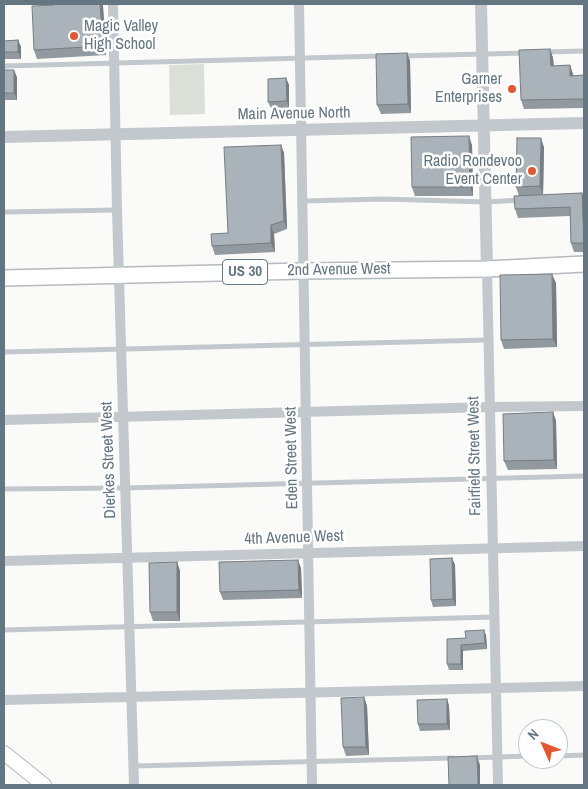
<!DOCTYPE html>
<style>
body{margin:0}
#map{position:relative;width:588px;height:789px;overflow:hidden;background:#fafaf8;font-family:"Archivo Narrow",sans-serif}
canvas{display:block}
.frame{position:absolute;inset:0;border:5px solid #657683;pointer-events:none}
.north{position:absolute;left:518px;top:719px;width:50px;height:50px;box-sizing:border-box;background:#fff;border:1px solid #c1c8cd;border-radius:50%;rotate:314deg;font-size:14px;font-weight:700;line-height:20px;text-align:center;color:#657683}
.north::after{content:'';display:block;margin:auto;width:18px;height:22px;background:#e4572e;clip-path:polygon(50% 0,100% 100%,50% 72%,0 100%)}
</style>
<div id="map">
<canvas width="588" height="789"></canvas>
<div class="frame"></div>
<div class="north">N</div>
</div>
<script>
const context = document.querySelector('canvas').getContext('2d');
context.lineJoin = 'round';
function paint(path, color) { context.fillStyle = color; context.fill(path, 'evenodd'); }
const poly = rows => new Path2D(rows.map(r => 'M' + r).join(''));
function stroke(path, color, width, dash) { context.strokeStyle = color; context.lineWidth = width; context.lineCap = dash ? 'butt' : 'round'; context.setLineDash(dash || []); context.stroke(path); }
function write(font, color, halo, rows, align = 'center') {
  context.font = font + ' "Archivo Narrow",sans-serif'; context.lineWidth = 5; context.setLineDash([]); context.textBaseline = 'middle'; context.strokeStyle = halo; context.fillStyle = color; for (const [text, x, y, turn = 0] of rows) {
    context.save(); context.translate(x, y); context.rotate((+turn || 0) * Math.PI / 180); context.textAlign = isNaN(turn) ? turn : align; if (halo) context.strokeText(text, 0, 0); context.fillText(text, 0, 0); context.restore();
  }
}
paint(poly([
 [204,64,205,114,170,115,169,65]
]), '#dadfd7');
const secondary = poly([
 [4,753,44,785]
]);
const primary = poly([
 [4,278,304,271,487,269,584,264]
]);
stroke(secondary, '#b3babf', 16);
stroke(primary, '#b5babe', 18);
stroke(poly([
 [545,52,584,51],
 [402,56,526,53],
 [4,66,381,56],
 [303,201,383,199,486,202,521,200],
 [4,212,117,210],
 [4,352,488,340],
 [4,489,125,488,584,476],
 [4,630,494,617],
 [558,756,584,755],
 [471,758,528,756],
 [134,766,453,758]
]), '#c3c8cc', 5);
stroke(poly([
 [113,4,117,210,134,785],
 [299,4,312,785],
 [487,269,498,785],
 [4,420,490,407,584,406],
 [4,561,584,546],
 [4,700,584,686]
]), '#c3c8cc', 10);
stroke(poly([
 [481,4,487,269],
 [4,137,584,123]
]), '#c3c8cc', 12);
stroke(secondary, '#fff', 14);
stroke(primary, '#fff', 15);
paint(poly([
 [54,4,102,4,103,6,106,55,37,59,34,50],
 [18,40,21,47,21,59,4,59,4,41],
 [550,49,553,58,554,66,570,65,573,76,584,75,584,108,524,109,521,100],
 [407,53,410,61,411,113,381,114,377,105],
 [4,70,17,77,17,100,4,100],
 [286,78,289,85,289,108,271,108,268,102],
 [281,145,284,153,287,229,274,234,275,252,215,255,212,246,228,233],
 [472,145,473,196,415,196,412,187],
 [544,147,543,195,582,193,584,198,584,252,574,252,571,243,570,216,518,218,515,209,519,196,516,187],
 [556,283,557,347,504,349,501,340],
 [553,412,556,421,557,469,508,470,504,461],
 [452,558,455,565,456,606,433,607,431,600],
 [177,562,180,571,180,621,153,621,150,612],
 [301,568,302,598,223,600,220,592],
 [486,635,487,649,463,651,463,670,449,670,447,664,466,638],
 [364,697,367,706,369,755,346,756,343,747],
 [447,699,449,706,450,730,420,731,418,724]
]), '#929a9f');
paint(poly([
 [100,4,102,4,103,6,106,55,103,46],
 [18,40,21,47,21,59,18,52],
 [550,49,553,58,554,75,551,66],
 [407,53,410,61,411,113,408,104],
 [570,65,573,74,574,85,570,76],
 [14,70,17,77,17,100,14,93],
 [286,78,289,85,289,108,287,101],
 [469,136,472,145,473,196,470,187],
 [541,138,544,147,543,195,540,186],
 [281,145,284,153,287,229,284,221],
 [582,193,584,198,584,244,584,243],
 [271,225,274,234,275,252,271,243],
 [552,274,556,283,557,347,553,339],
 [553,412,556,421,557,469,554,460],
 [452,558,455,565,456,606,453,599],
 [298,560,301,568,302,598,299,590],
 [177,562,180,571,180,621,177,612],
 [484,630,486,635,487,649,485,643],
 [461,645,463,651,463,670,461,664],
 [364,697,367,706,369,755,366,747],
 [447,699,449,706,450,730,447,724],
 [477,756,480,765,480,785,478,785]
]), '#777d82');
const building = poly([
 [54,4,100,4,103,46,34,50,32,6,54,5,54,4],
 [18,40,18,52,4,52,4,41,18,40],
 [550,49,551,66,570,65,570,76,584,75,584,99,521,100,519,50,550,49],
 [407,53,408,104,377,105,376,54,407,53],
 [4,70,14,70,14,93,4,93,4,70],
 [286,78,287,101,268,102,268,79,286,78],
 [469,136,470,187,412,187,411,137,469,136],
 [517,138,541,138,540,186,516,187,517,138],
 [281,145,284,221,271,225,271,243,212,246,211,234,228,233,224,147,281,145],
 [582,193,584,243,571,243,570,207,515,209,514,196,582,193],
 [552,274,553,339,501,340,500,275,552,274],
 [553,412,554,460,504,461,503,414,553,412],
 [452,558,453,599,431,600,430,559,452,558],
 [298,560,299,590,220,592,219,562,298,560],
 [177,562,177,612,150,612,149,563,177,562],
 [484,630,485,643,461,645,461,664,447,664,447,639,466,638,465,631,484,630],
 [364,697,366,747,343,747,341,698,364,697],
 [447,699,447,724,418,724,417,700,447,699],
 [477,756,478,785,449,785,448,757,477,756]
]);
paint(building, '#aab3b9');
stroke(building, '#777d82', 1);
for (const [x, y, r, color] of [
 [74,36,5,"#e4572e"],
 [512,89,5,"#e4572e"],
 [532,171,5,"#e4572e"]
]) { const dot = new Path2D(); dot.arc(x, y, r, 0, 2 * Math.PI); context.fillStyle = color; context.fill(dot); stroke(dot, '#fff', 2); }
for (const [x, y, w] of [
 [245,272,45]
]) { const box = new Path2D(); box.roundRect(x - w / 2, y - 12.5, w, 25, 4); context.fillStyle = '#fff'; context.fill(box); stroke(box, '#657683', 1); }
write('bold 15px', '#657683', null, [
 ["US 30",245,272]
]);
write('16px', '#657683', '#fff', [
 ["Magic Valley",84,27,"left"],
 ["High School",84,45,"left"],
 ["Garner",502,80],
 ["Enterprises",502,98],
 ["Radio Rondevoo",522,162],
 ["Event Center",522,180]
], 'right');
write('16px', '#657683', '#fff', [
 ["Main Avenue North",294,114,-1],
 ["2nd Avenue West",339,270,-1],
 ["Fairfield Street West",475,456,-91],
 ["Eden Street West",292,458,-91],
 ["Dierkes Street West",109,460,-92],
 ["4th Avenue West",294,538,-2]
]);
</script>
